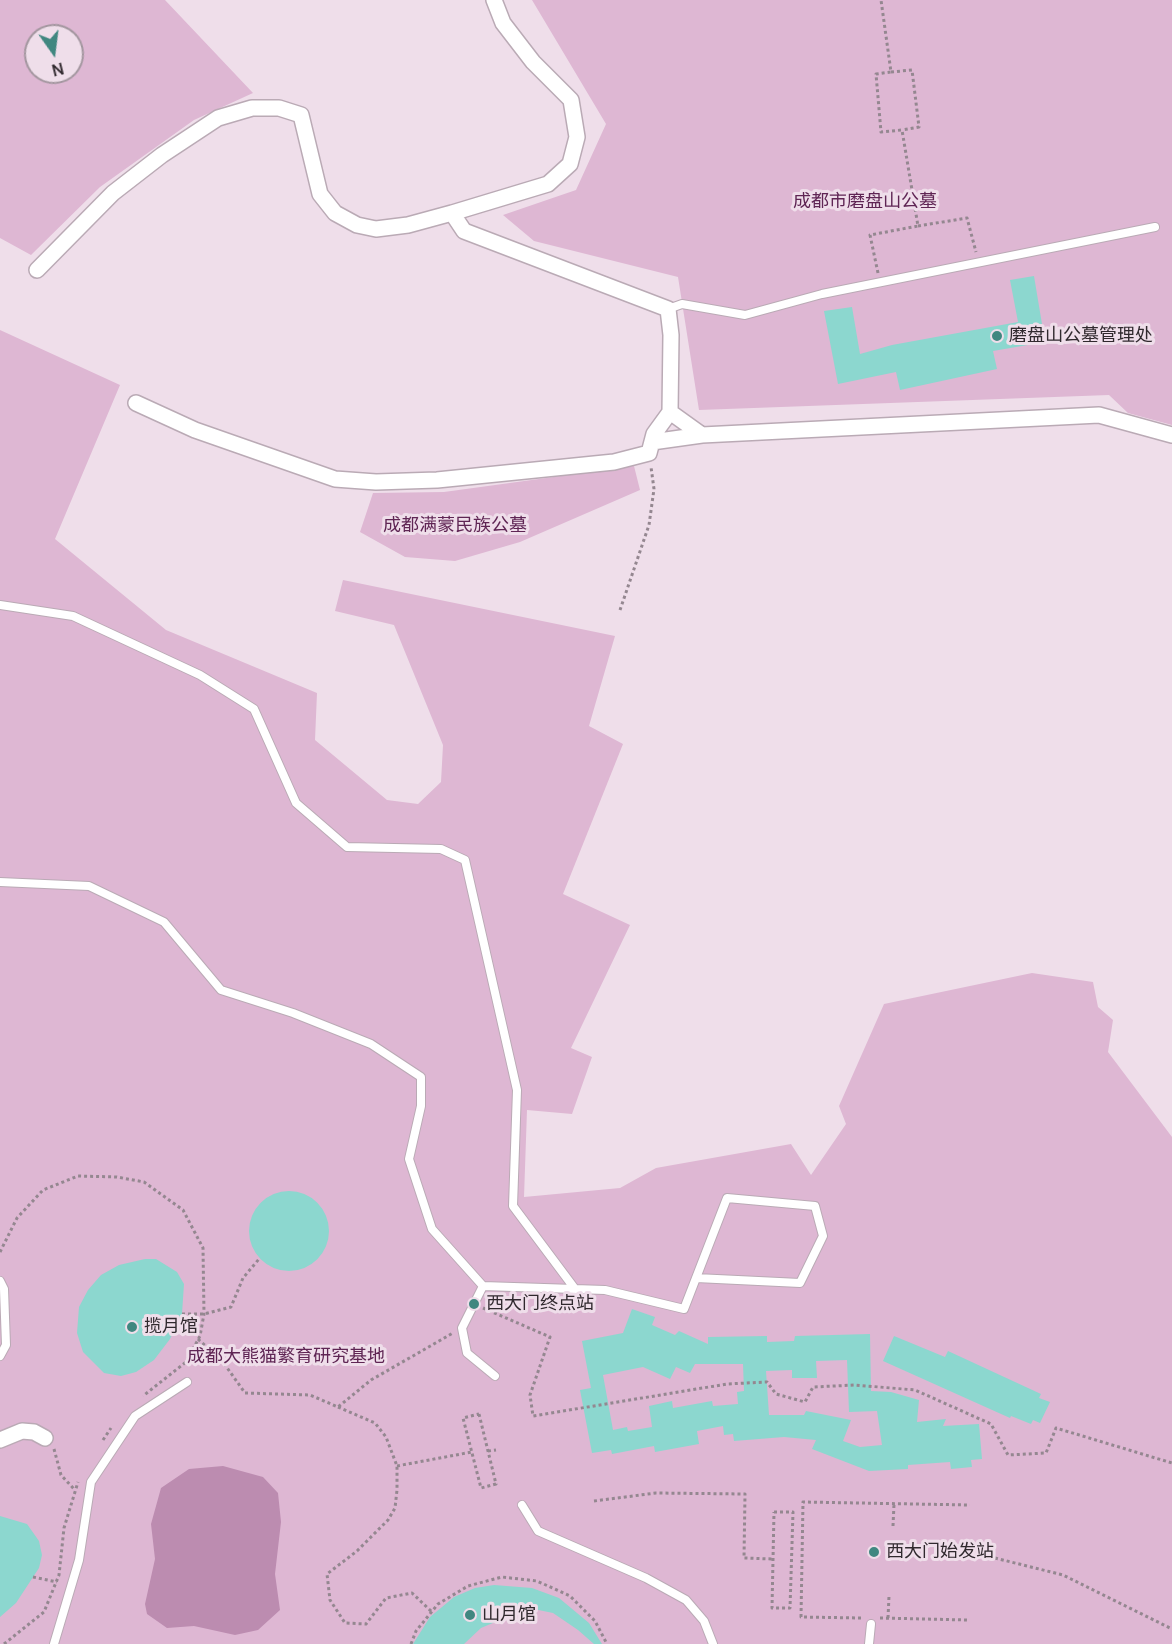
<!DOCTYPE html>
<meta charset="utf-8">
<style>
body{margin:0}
#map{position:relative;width:1172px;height:1644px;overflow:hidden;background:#efdeea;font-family:Manrope,sans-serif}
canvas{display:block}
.north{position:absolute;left:24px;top:24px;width:60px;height:60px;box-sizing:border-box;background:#efdeea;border:2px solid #a3969f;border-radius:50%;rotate:166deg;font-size:16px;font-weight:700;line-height:24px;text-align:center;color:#30292e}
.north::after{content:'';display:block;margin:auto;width:21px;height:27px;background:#408780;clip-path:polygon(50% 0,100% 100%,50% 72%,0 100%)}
</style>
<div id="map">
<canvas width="1172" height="1644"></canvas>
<div class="north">N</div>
</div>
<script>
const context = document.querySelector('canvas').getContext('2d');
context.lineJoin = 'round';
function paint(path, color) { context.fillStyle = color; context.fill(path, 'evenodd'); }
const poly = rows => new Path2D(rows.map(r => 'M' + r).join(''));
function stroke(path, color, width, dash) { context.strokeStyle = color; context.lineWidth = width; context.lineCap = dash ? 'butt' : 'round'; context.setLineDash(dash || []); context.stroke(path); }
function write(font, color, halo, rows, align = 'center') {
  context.font = font + ' Manrope,"Noto Sans SC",sans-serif'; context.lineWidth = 6; context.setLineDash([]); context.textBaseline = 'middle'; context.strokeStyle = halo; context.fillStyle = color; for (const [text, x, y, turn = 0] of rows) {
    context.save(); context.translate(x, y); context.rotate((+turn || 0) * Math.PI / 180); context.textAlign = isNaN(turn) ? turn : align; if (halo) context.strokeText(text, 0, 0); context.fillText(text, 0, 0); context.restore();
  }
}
paint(poly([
 [0,0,165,0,253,93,194,120,100,187,31,255,0,238],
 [36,36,72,36,72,72,36,72],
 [532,0,1172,0,1172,425,1128,413,1109,395,699,410,678,277,534,241,503,215,576,190,606,124],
 [0,330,120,385,55,539,166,630,317,693,315,740,387,800,418,804,441,782,443,745,394,625,335,611,343,580,615,636,589,726,623,744,563,894,630,925,571,1048,592,1057,572,1114,527,1110,524,1197,620,1188,656,1168,791,1144,811,1175,846,1124,839,1106,884,1004,1032,973,1093,982,1098,1007,1113,1020,1108,1052,1172,1137,1172,1644,0,1644],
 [634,466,640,490,520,542,455,561,405,557,360,532,373,493,444,492]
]), '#deb7d3');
paint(poly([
 [223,1466,263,1477,278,1493,281,1522,275,1574,280,1610,258,1630,235,1635,194,1626,167,1628,147,1614,145,1604,155,1559,151,1524,161,1488,189,1469]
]), '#bc8cb0');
paint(poly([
 [1034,276,1045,342,993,351,997,369,900,390,896,372,838,384,824,311,852,307,860,354,892,345,1018,322,1010,280],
 '249 1231a40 40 0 1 1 80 0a40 40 0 1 1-80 0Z',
 [145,1259,156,1259,177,1272,184,1284,182,1314,170,1339,154,1360,136,1372,121,1376,104,1373,83,1352,77,1333,79,1307,88,1290,101,1275,119,1265],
 [632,1309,655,1317,652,1325,675,1335,679,1331,708,1344,708,1337,767,1336,767,1342,794,1341,795,1336,870,1334,871,1391,891,1392,919,1400,917,1422,946,1419,943,1426,979,1424,982,1459,971,1460,972,1467,951,1469,950,1462,908,1465,908,1469,869,1471,812,1449,816,1440,784,1437,734,1441,733,1434,724,1435,723,1426,697,1431,699,1444,655,1452,654,1446,612,1454,611,1450,592,1453,580,1390,591,1388,582,1341,623,1333],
 [847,1360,849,1412,877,1411,882,1445,860,1447,843,1441,851,1420,806,1411,804,1415,769,1415,766,1371,792,1370,792,1378,817,1378,816,1361],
 [695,1364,743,1364,744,1391,737,1392,738,1404,713,1406,712,1401,673,1408,672,1401,649,1406,652,1427,628,1431,627,1427,613,1430,603,1375,643,1367,670,1379,676,1367,690,1373],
 [894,1336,945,1357,948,1351,1041,1394,1039,1398,1050,1402,1040,1423,1033,1420,1031,1424,1011,1416,1010,1418,883,1361],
 [0,1516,27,1524,39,1541,42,1555,39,1568,16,1603,0,1617],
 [494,1585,532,1588,559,1598,589,1623,602,1644,594,1644,578,1630,553,1613,519,1606,509,1607,507,1617,481,1628,464,1644,413,1644,430,1617,454,1597,475,1588]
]), '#8cd7cf');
const lane = poly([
 [668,309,682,304,745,315,822,294,1155,227],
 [0,605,73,616,200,675,254,709,296,803,347,847,441,849,465,860,517,1090,513,1206,575,1289],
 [0,882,89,886,164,922,221,990,293,1013,371,1044,421,1077,421,1106,409,1159,432,1229,483,1286,462,1328,467,1353,495,1376],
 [0,1281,4,1289,6,1345,0,1356],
 [483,1286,605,1290,684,1309,727,1198,815,1206,823,1236,800,1283,696,1278],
 [522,1505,538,1531,646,1578,686,1600,704,1621,713,1644],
 [54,1644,79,1560,91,1482,135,1416,187,1382],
 [869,1644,871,1624]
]);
const street = poly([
 [494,0,503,23,533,62,571,100,577,137,570,164,548,184,452,213,464,231,668,309,671,335,670,412,702,435,1099,415,1172,435],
 [37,270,113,193,162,155,218,118,252,108,279,108,301,115,320,194,335,213,357,225,376,229,408,225,452,213],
 [136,403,195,430,335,479,376,482,437,480,614,462,649,453,654,434,670,412],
 [652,442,702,435],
 [0,1440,22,1431,34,1432,45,1438]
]);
stroke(lane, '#baaab5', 10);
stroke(street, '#baaab5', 18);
stroke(poly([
 [891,72,912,70,919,127,902,130],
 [918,226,967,218,976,252],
 [878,273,870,235,918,226,902,130,881,132,876,74,891,72,881,0],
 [620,610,649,525,654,489,651,467],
 [0,1252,17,1218,43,1190,78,1176,117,1177,144,1182,183,1210,203,1248,204,1314,200,1336,186,1362,143,1396],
 [483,1308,550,1337,530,1395,533,1416,727,1384,767,1382,776,1394,805,1402,813,1387,855,1385,915,1390,991,1424,1008,1455,1046,1453,1056,1428,1172,1463],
 [182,1314,204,1314,231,1307,243,1278,259,1259],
 [198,1339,223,1362,245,1393,310,1395,338,1407,371,1380,453,1333],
 [338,1407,375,1423,386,1437,397,1466,397,1490,395,1508,388,1520,357,1551,327,1574,330,1600,345,1623,366,1624,386,1598,412,1593,432,1612],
 [479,1414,496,1484,481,1488,463,1418,479,1414],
 [103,1440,111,1428],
 [54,1449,61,1475,74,1489],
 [488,1451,496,1450],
 [397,1466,472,1452],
 [594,1501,656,1493,745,1494,744,1558,773,1559],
 [774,1512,793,1512,790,1608,772,1608,774,1512],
 [893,1526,894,1504],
 [995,1558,1063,1575,1172,1629],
 [33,1577,57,1582],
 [861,1618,801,1617,803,1502,970,1505],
 [880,1618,968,1620],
 [888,1618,889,1596],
 [4,1644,44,1612,59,1575,64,1528,78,1482],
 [411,1644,416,1631,438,1604,468,1586,502,1577,537,1581,570,1596,595,1621,607,1644]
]), '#948790', 3, [3, 3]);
stroke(lane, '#fff', 8);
stroke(street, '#fff', 15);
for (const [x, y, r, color] of [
 [997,336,6,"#408780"],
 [474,1304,6,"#408780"],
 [132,1327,6,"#408780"],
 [874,1552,6,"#408780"],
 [470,1615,6,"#408780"]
]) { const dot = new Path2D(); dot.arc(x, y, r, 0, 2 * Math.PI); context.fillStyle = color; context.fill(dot); stroke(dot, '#efdeea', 2); }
write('18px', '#5f2554', '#efdeea', [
 ["成都市磨盘山公墓",865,202],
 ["成都满蒙民族公墓",455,526],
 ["成都大熊猫繁育研究基地",286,1357]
]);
write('18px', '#30292e', '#efdeea', [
 ["磨盘山公墓管理处",1009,336],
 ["西大门终点站",486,1304],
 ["揽月馆",144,1327],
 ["西大门始发站",886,1552],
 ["山月馆",482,1615]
], 'left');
</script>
